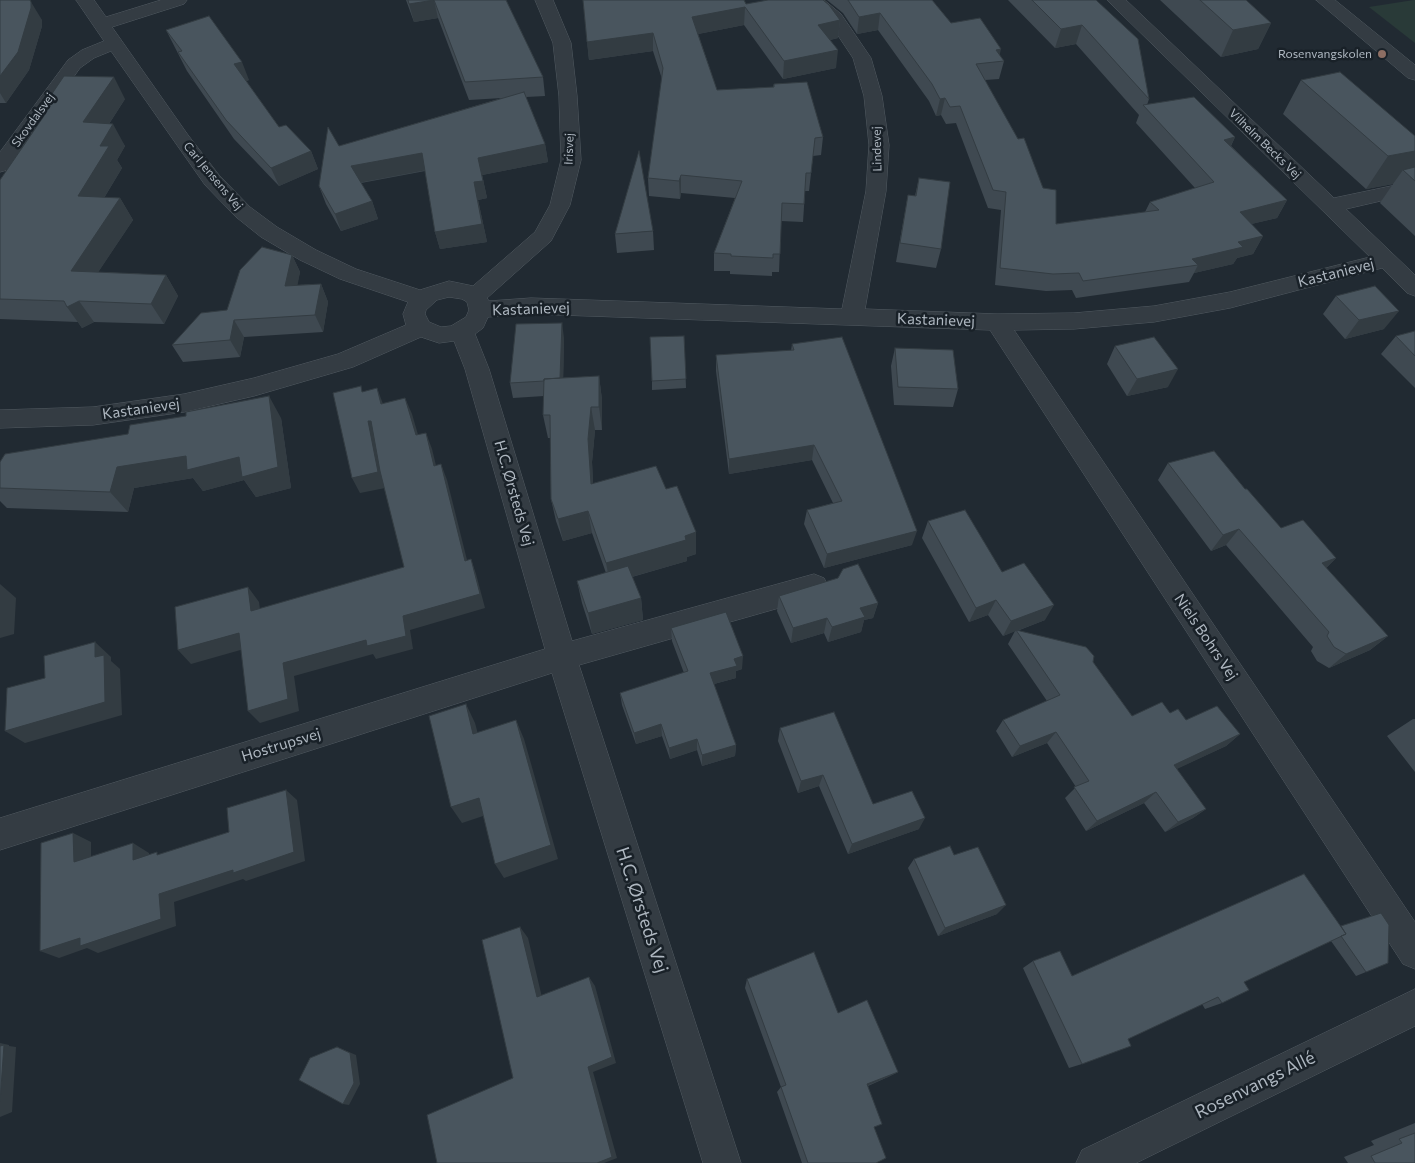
<!DOCTYPE html>
<meta charset="utf-8">
<style>
body{margin:0}
canvas{display:block;background:#212a32}
</style>
<canvas width="1415" height="1163"></canvas>
<script>
const context = document.querySelector('canvas').getContext('2d');
context.lineJoin = 'round';
function paint(path, color) { context.fillStyle = color; context.fill(path, 'evenodd'); }
const poly = rows => new Path2D(rows.map(r => 'M' + r).join(''));
function stroke(path, color, width, dash) { context.strokeStyle = color; context.lineWidth = width; context.lineCap = dash ? 'butt' : 'round'; context.setLineDash(dash || []); context.stroke(path); }
function write(font, color, halo, rows, align = 'center') {
  context.font = font + ' Commissioner,sans-serif'; context.lineWidth = 5; context.setLineDash([]); context.textBaseline = 'middle'; context.strokeStyle = halo; context.fillStyle = color; for (const [text, x, y, turn = 0] of rows) {
    context.save(); context.translate(x, y); context.rotate((+turn || 0) * Math.PI / 180); context.textAlign = isNaN(turn) ? turn : align; if (halo) context.strokeText(text, 0, 0); context.fillText(text, 0, 0); context.restore();
  }
}
paint(poly([
 [1415,0,1415,43,1369,7,1414,0]
]), '#293a38');
const minor = poly([
 [76,0,94,0,106,17,161,0,187,0,184,4,112,27,188,135,219,175,250,207,277,227,316,250,356,269,420,290,449,281,473,286,535,232,550,205,561,160,559,96,553,43,535,0,553,0,571,43,577,96,581,160,570,205,551,241,487,298,489,301,531,298,842,309,866,191,869,145,864,96,853,58,829,22,804,0,824,0,841,14,871,58,882,96,889,145,886,191,865,309,997,314,1074,313,1154,306,1230,292,1370,257,1107,0,1126,0,1334,198,1415,181,1415,193,1346,209,1415,275,1415,296,1407,293,1382,268,1230,308,1154,322,1074,329,1014,330,1415,922,1415,969,1403,964,990,330,531,314,488,317,483,328,475,334,489,369,572,641,814,574,824,578,828,586,824,594,814,598,579,665,741,1163,703,1163,552,673,0,850,0,818,545,649,465,369,454,341,439,343,421,337,353,367,254,396,184,412,93,425,0,428,0,410,93,407,184,394,254,378,338,354,406,325,403,314,408,302,340,279,300,260,261,237,236,217,205,185,111,51,94,58,80,68,7,170,0,172,0,152,68,60,82,50,104,41,76,0],
 [449,297,462,299,467,302,469,310,466,317,451,326,441,327,429,322,425,314,426,310,437,300,449,297],
 [1316,0,1335,0,1415,65,1415,80,1408,78,1316,0],
 [1415,989,1415,1026,1136,1163,1076,1163,1082,1150,1415,989]
]);
stroke(minor, '#515a61', 1);
paint(minor, '#343c43');
paint(poly([
 [0,0,42,20,42,26,29,70,6,103,0,103],
 [406,0,506,0,543,77,545,96,526,97,545,144,548,162,482,175,487,198,478,200,487,242,440,249,435,232,425,171,361,183,372,201,378,219,341,231,326,204,319,186,339,146,502,98,469,100,438,18,414,22],
 [583,0,746,4,840,20,838,38,830,40,836,68,783,79,744,25,698,34,717,90,773,87,774,84,823,137,821,155,813,156,809,191,805,191,803,222,781,221,779,272,772,272,772,276,730,274,730,271,714,271,714,253,735,198,681,193,680,199,649,196,648,178,662,79,653,51,589,60],
 [827,0,932,0,951,23,999,55,1004,61,999,79,985,80,1056,224,1145,212,1150,202,1195,188,1136,123,1139,115,1076,44,1055,48,1008,0,1096,0,1149,99,1147,105,1235,137,1231,146,1287,200,1277,218,1251,224,1263,236,1253,254,1237,258,1233,264,1194,273,1189,282,1076,298,1072,290,1046,291,995,285,1001,210,988,208,956,123,946,124,941,115,936,116,929,101,878,30,857,34,843,13],
 [1160,0,1246,0,1271,23,1258,49,1221,57],
 [166,30,249,80,246,81,279,127,311,151,318,169,279,186,234,139,187,71],
 [1301,80,1415,136,1415,236,1380,203,1393,184,1366,189,1283,114],
 [125,99,109,124,125,146,117,160,122,168,104,198,120,198,133,220,98,272,166,275,178,296,164,324,94,322,82,328,78,322,0,319,0,180,42,118,39,113],
 [919,178,941,249,936,268,896,262,908,195,915,196],
 [653,231,654,250,617,253,615,234],
 [292,255,300,272,297,285,321,284,328,302,323,332,244,337,240,357,183,362,172,345,227,310],
 [1336,296,1384,329,1345,339,1323,314],
 [1415,331,1415,388,1381,354,1396,336],
 [684,336,686,388,652,390,652,381],
 [564,338,563,378,599,376,602,400,602,430,595,430,592,462,593,484,666,489,696,532,696,554,687,557,687,561,632,577,641,598,643,620,592,634,582,603,577,581,606,573,592,533,563,541,556,521,551,499,550,438,548,438,543,415,544,396,513,398,510,383],
 [792,344,912,545,824,568,804,524,807,510,833,503,812,460,729,474,716,371,716,355,791,351],
 [1115,346,1168,387,1127,396,1107,364],
 [895,348,958,389,953,407,894,405,891,366],
 [281,418,291,488,256,497,244,480,203,491,193,478,134,488,128,512,7,508,0,501,0,462],
 [1168,463,1245,489,1281,528,1336,558,1326,568,1388,636,1370,650,1329,668,1317,661,1311,651,1313,647,1226,545,1211,551,1158,480],
 [928,521,1002,572,1045,620,1017,631,1093,662,1132,716,1170,713,1186,720,1240,734,1226,746,1176,769,1206,809,1193,818,1165,832,1144,803,1086,831,1065,798,1076,787,1047,743,1012,757,996,731,1003,720,1047,701,1008,644,1015,631,1003,636,988,615,969,622,922,538],
 [779,596,878,603,873,618,864,620,861,632,828,642,824,633,791,643,777,611],
 [671,628,742,669,736,671,736,678,714,684,736,745,735,756,702,766,697,750,670,759,662,736,636,744,622,705,620,693,684,673,672,641],
 [1413,719,1415,719,1415,772,1387,736],
 [780,728,873,804,919,829,848,854,819,786,798,793,778,741],
 [954,855,997,914,938,936,908,868,914,859],
 [1304,874,1366,972,1356,976,1331,941,1244,982,1222,1003,1205,1009,1202,1004,1128,1039,1082,1064,1069,1068,1023,968,1033,961,1072,976],
 [747,979,838,1013,898,1072,888,1077,868,1086,874,1127,876,1163,802,1163,777,1092,781,1087,745,988],
 [1415,1123,1415,1163,1348,1163,1344,1157,1374,1145,1371,1141]
]), '#3f4951');
paint(poly([
 [434,0,438,18,414,22,409,4],
 [31,2,42,20,42,26,29,70,6,103,0,93,0,76],
 [745,7,744,25,693,35,692,17],
 [880,13,878,30,857,34,859,17],
 [840,20,838,38,817,43,818,25],
 [1271,23,1258,49,1221,57,1233,30],
 [1082,25,1076,44,1055,48,1061,29],
 [653,33,653,51,589,60,587,42],
 [1001,49,998,62,996,50],
 [838,50,836,68,783,79,784,61],
 [242,62,249,80,242,83,234,64],
 [114,77,125,99,96,144,83,122],
 [945,98,941,115,936,116,940,99],
 [113,124,125,146,117,160,122,168,92,218,78,196,100,146],
 [1235,137,1226,155,1224,140],
 [545,144,548,162,482,175,487,198,478,200,487,242,440,249,435,232,474,182,478,158],
 [311,151,318,169,279,186,271,168],
 [1415,151,1415,180,1403,170,1393,184,1366,189,1388,156],
 [422,153,427,170,358,183,351,166],
 [681,175,681,193,680,199,679,181],
 [120,198,133,220,85,292,71,271],
 [1287,200,1277,218,1230,229,1240,212],
 [372,201,378,219,341,231,335,214],
 [1263,236,1253,254,1237,258,1233,264,1194,273,1198,265,1192,259,1238,242],
 [292,255,300,272,294,304,285,286],
 [166,275,178,296,164,324,151,304],
 [321,284,328,302,323,332,315,315],
 [79,301,94,322,82,328,67,307],
 [1399,311,1384,329,1345,339,1359,320],
 [234,320,244,337,240,357,230,340],
 [562,323,564,338,563,395,560,380],
 [1178,369,1168,387,1127,396,1137,379],
 [599,376,602,400,602,430,599,407],
 [377,388,383,404,381,404],
 [269,396,281,418,291,488,256,497,244,480,203,491,193,478,134,488,128,512,110,492,117,467],
 [405,398,412,414,423,452,416,435],
 [591,407,595,430,592,462,594,507,591,484,588,439],
 [368,421,371,421,385,488,360,493,352,478],
 [426,433,432,449,440,482,434,466],
 [814,445,812,460,729,474,729,459],
 [441,464,447,480,471,576,465,561],
 [588,511,592,533,563,541,558,519],
 [1239,529,1226,545,1211,551,1223,535],
 [917,531,912,545,824,568,827,554],
 [696,532,696,554,687,557,687,561,610,583,606,563],
 [1336,558,1320,574,1322,563],
 [471,559,476,574,485,608,410,630,413,649,376,659,373,654,294,676,299,711,260,723,248,711,283,663,366,640,403,616],
 [0,584,16,598,14,634,0,638],
 [248,587,259,602,262,625,251,611],
 [641,598,643,620,592,634,588,613],
 [996,600,988,615,969,622,976,608],
 [878,603,873,618,864,620,861,632,828,642,832,627,860,608],
 [1054,605,1045,620,1003,636,1011,621],
 [827,618,824,633,791,643,793,628],
 [239,633,251,647,191,664,178,650],
 [1388,636,1370,650,1329,668,1346,654],
 [95,642,111,657,111,661,120,669,122,715,25,743,5,731,95,657],
 [743,656,742,669,736,671,736,678,710,685,710,673,734,659],
 [466,704,475,723,483,753,473,734],
 [516,720,524,739,558,859,504,878,495,864],
 [661,724,662,736,636,744,634,733],
 [1056,732,1047,743,1012,757,1020,746],
 [1240,734,1226,746,1162,776,1174,765],
 [697,739,697,750,670,759,669,748],
 [736,745,735,756,702,766,702,755],
 [823,775,819,786,798,793,801,781],
 [286,790,297,800,305,861,246,881,243,879,174,902,176,926,98,953,87,948,59,958,40,951,159,894],
 [1156,792,1144,803,1086,831,1097,821],
 [479,798,489,814,462,823,451,807],
 [1206,809,1193,818,1165,832,1178,822],
 [925,818,919,829,848,854,852,844],
 [73,833,91,842,91,871,74,862],
 [133,843,149,853,149,869,133,860],
 [1006,905,997,914,938,936,945,928],
 [520,927,528,938,544,1006,537,997],
 [589,977,595,986,616,1063,593,1072,617,1158,604,1163,597,1163,588,1067],
 [0,1043,9,1045,9,1046,16,1047,12,1112,0,1117],
 [337,1047,356,1055,360,1084,349,1105,343,1104],
 [898,1072,888,1077,859,1089,867,1084]
]), '#333c42');
const building = poly([
 [0,0,30,0,31,2,31,8,18,52,0,76,0,0],
 [408,0,434,0,409,4,408,0],
 [434,0,506,0,543,77,465,82,434,0],
 [583,0,744,0,746,4,768,0,823,0,829,5,840,20,818,25,838,50,784,61,745,7,692,17,717,90,774,87,774,84,807,82,823,137,815,138,811,173,806,173,804,204,782,203,780,254,773,254,773,258,731,256,731,254,714,253,742,181,681,175,679,181,648,178,663,68,653,33,587,42,583,0],
 [848,0,932,0,951,23,980,18,1001,49,996,50,1004,61,976,64,1018,139,1024,138,1043,188,1056,190,1056,224,1159,210,1150,202,1214,182,1143,105,1194,97,1235,137,1224,140,1287,200,1240,212,1263,236,1238,242,1243,247,1192,259,1198,265,1083,281,1079,273,1053,274,1000,268,1006,192,993,190,960,106,950,107,945,98,940,99,932,84,880,13,859,17,848,0],
 [1032,0,1096,0,1138,39,1149,99,1082,25,1061,29,1032,0],
 [1200,0,1246,0,1271,23,1233,30,1200,0],
 [209,16,242,62,234,64,279,127,286,125,311,151,271,168,226,120,178,52,182,51,166,30,209,16],
 [1340,72,1415,136,1415,151,1388,156,1301,80,1340,72],
 [64,76,114,77,83,122,113,124,100,146,109,146,78,196,120,198,71,271,166,275,151,304,79,301,67,307,64,301,0,299,0,180,46,113,39,113,64,76],
 [524,92,545,144,478,158,483,181,474,182,482,224,435,232,422,153,351,166,372,201,335,214,319,186,328,127,339,146,524,92],
 [639,151,653,231,615,234,639,151],
 [1415,167,1415,181,1403,170,1415,167],
 [919,178,950,182,941,249,900,243,908,195,916,196,919,178],
 [262,247,292,255,285,286,321,284,315,315,234,320,230,340,172,345,201,313,227,310,240,270,262,247],
 [1375,286,1399,311,1359,320,1336,296,1375,286],
 [562,323,560,378,544,379,544,381,510,383,516,324,562,323],
 [1415,331,1415,356,1396,336,1415,331],
 [684,336,686,379,652,381,650,337,684,336],
 [842,337,917,531,827,554,807,510,842,501,814,445,729,459,716,355,794,350,792,344,842,337],
 [1154,337,1178,369,1137,379,1115,346,1154,337],
 [895,348,953,350,958,389,898,387,895,348],
 [599,376,599,407,591,407,588,439,591,484,656,466,666,489,677,486,696,532,685,536,686,540,606,563,588,511,558,519,551,499,550,415,543,415,544,379,599,376],
 [361,386,362,392,377,388,381,404,405,398,416,435,426,433,434,466,441,464,465,561,471,559,480,594,403,616,406,636,367,646,366,640,283,663,288,699,248,711,239,633,178,650,175,607,248,587,251,611,404,567,380,471,371,421,368,421,378,472,352,478,333,393,361,386],
 [269,396,278,467,242,477,239,457,187,470,186,456,117,467,110,492,0,488,0,462,5,454,128,434,130,425,186,416,186,412,269,396],
 [1214,451,1245,489,1247,489,1281,528,1303,520,1336,558,1322,563,1388,636,1346,654,1334,647,1327,636,1329,632,1239,529,1223,535,1168,463,1214,451],
 [965,510,1002,572,1024,563,1054,605,1011,621,996,600,976,608,928,521,965,510],
 [858,564,878,603,860,608,865,617,832,627,827,618,793,628,779,596,838,578,843,569,858,564],
 [628,566,641,598,588,613,577,581,628,566],
 [726,612,743,656,734,659,737,666,710,673,736,745,702,755,697,739,669,748,661,724,634,733,620,693,688,671,671,628,726,612],
 [1016,630,1086,647,1094,656,1093,662,1132,716,1162,702,1170,713,1178,709,1186,720,1217,706,1240,734,1174,765,1206,809,1178,822,1156,792,1097,821,1074,787,1089,781,1056,732,1020,746,1003,720,1060,695,1016,630],
 [95,642,95,657,104,655,105,702,5,731,7,688,45,678,44,656,95,642],
 [466,704,473,734,516,720,551,845,495,864,479,798,451,807,429,716,466,704],
 [834,712,873,804,912,791,925,818,852,844,823,775,801,781,780,728,834,712],
 [286,790,294,852,233,873,233,870,159,894,161,919,80,946,80,938,40,951,41,843,73,833,74,862,133,843,133,860,157,852,157,855,229,832,227,808,286,790],
 [950,846,954,855,978,847,1006,905,945,928,914,859,950,846],
 [1304,874,1346,934,1244,982,1249,990,1222,1003,1218,997,1128,1039,1131,1046,1082,1064,1033,961,1060,951,1072,976,1304,874],
 [1381,913,1389,925,1388,963,1366,972,1341,936,1346,934,1341,926,1381,913],
 [520,927,537,997,589,977,612,1057,588,1067,612,1157,597,1163,437,1163,427,1115,513,1078,482,940,520,927],
 [814,952,838,1013,867,1000,898,1072,867,1084,882,1124,874,1127,886,1158,876,1163,808,1163,781,1087,786,1085,747,979,814,952],
 [4,1045,0,1102,0,1046,4,1045],
 [337,1047,350,1053,354,1083,343,1104,299,1080,310,1058,337,1047],
 [1415,1133,1415,1163,1375,1163,1371,1156,1402,1143,1399,1139,1415,1133]
]);
paint(building, '#49555e');
stroke(building, '#333c42', 1);
for (const [x, y, r, color] of [
 [1382,54,5,"#8d6e63"]
]) { const dot = new Path2D(); dot.arc(x, y, r, 0, 2 * Math.PI); context.fillStyle = color; context.fill(dot); stroke(dot, '#192128', 2); }
write('12px', '#aeb7c0', '#192128', [
 ["Rosenvangskolen",1372,54]
], 'right');
write('12px', '#aeb7c0', '#192128', [
 ["Skovdalsvej",33,120,-54],
 ["Vilhelm Becks Vej",1265,144,44],
 ["Irisvej",569,149,-88],
 ["Lindevej",877,149,-91],
 ["Carl Jensens Vej",213,176,50]
]);
write('15px', '#aeb7c0', '#192128', [
 ["Kastanievej",1336,273,-14],
 ["Kastanievej",531,309,-2],
 ["Kastanievej",936,320,2],
 ["Kastanievej",141,409,-8],
 ["H.C. Ørsteds Vej",514,493,74],
 ["Niels Bohrs Vej",1206,637,56],
 ["Hostrupsvej",281,745,-17]
]);
write('18px', '#aeb7c0', '#192128', [
 ["H.C. Ørsteds Vej",642,910,72],
 ["Rosenvangs Allé",1255,1085,-26]
]);
</script>
